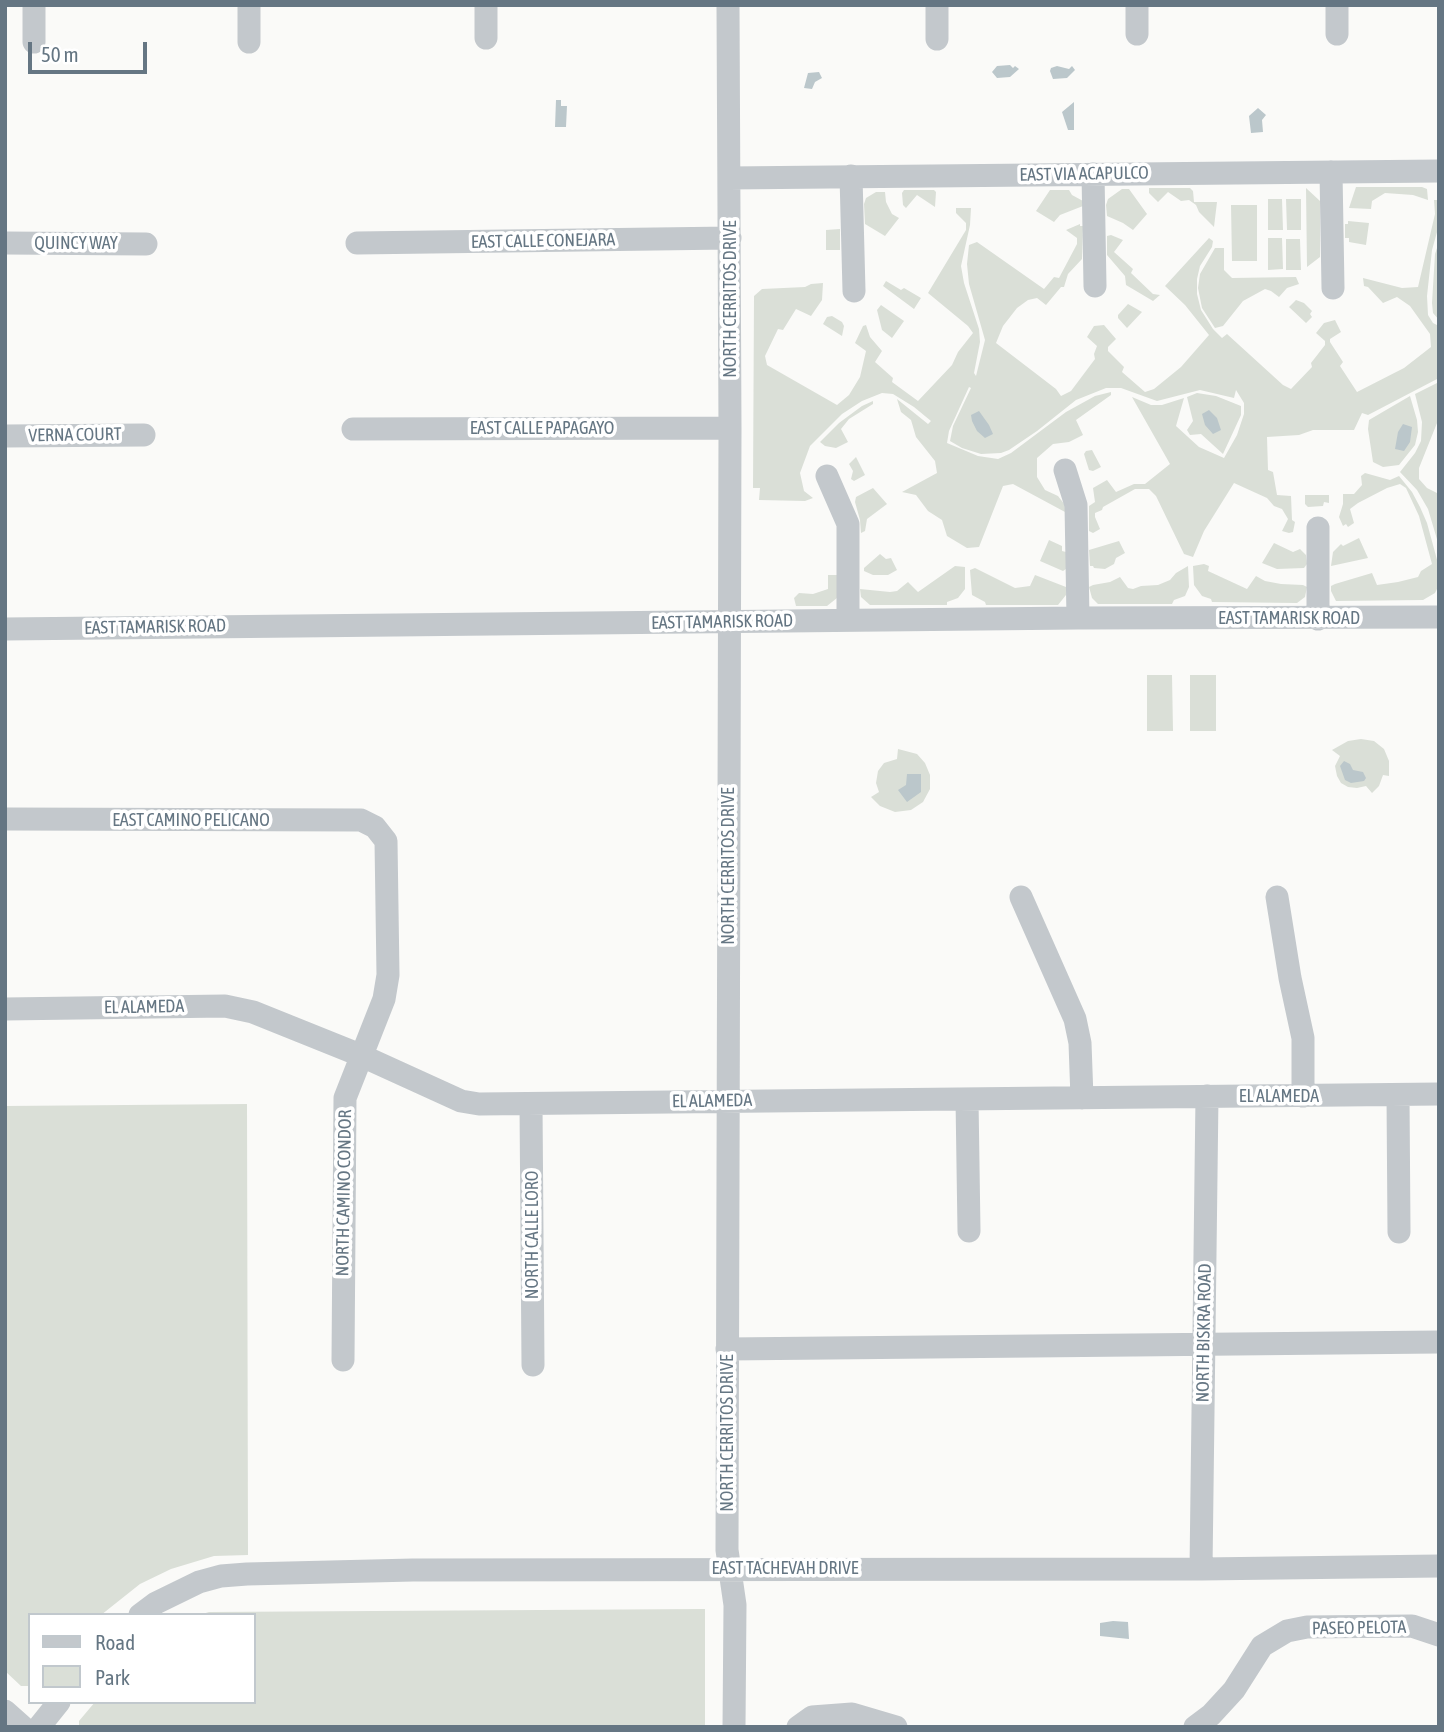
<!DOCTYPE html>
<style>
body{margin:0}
#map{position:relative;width:1444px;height:1732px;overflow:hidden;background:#fafaf8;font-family:"Asap Condensed",sans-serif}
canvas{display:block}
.frame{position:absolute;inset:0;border:7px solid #657683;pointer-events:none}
.legend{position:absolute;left:28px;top:1613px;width:228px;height:91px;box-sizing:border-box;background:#fff;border:2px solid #c1c8cd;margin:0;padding:9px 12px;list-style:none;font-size:21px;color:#657683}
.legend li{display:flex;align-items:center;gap:14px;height:35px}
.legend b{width:35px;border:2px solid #c1c8cd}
.scale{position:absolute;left:28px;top:42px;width:119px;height:32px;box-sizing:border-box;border:4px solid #657683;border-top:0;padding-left:9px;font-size:21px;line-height:24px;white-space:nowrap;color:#657683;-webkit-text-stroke:5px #fff;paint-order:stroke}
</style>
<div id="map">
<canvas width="1444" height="1732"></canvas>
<div class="frame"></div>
<ul class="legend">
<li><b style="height:9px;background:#c3c8cc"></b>Road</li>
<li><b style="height:19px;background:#dadfd7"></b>Park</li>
</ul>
<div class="scale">50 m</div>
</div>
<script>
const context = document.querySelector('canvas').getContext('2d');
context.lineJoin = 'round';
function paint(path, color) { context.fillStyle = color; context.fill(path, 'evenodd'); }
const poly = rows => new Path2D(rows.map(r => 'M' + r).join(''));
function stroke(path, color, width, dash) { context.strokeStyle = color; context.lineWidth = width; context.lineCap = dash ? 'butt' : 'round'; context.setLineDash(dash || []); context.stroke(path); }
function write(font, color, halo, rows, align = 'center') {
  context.font = font + ' "Asap Condensed",sans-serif'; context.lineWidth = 7; context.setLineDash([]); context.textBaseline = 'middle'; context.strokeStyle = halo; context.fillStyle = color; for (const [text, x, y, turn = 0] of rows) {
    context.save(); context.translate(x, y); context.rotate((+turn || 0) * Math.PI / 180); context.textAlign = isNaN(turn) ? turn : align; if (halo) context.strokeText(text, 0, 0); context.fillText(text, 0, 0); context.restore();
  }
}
paint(poly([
 [1356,187,1422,187,1427,189,1428,200,1413,195,1385,193,1372,201,1371,209,1349,208],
 [1149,188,1190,188,1193,191,1194,202,1217,202,1214,227,1199,212,1196,205,1189,200,1181,201,1168,192,1158,202,1149,193],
 [1306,188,1320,201,1320,257,1307,267],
 [1122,189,1129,189,1147,214,1133,230,1123,223,1107,216,1106,205,1108,199],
 [904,190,934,190,936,192,935,207,917,195,906,208,903,205,902,193],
 [1050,190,1069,190,1072,195,1083,201,1083,206,1060,215,1054,222,1036,211],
 [876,192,885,192,886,202,892,214,899,218,885,236,865,224,864,204,866,198],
 [1268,199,1282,199,1283,230,1268,230],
 [1286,199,1301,199,1301,230,1287,230],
 [1434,200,1439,200,1439,225,1432,250,1427,296,1428,315,1433,323,1439,326,1439,378,1368,415,1362,413,1354,430,1313,430,1299,435,1267,437,1268,470,1273,472,1277,495,1291,496,1292,520,1295,522,1293,532,1289,533,1282,531,1288,519,1282,509,1274,506,1267,498,1234,483,1204,531,1193,557,1184,554,1156,496,1149,489,1135,489,1103,507,1102,510,1095,513,1095,517,1100,529,1093,533,1089,531,1089,506,1095,502,1093,488,1107,480,1116,492,1134,484,1145,484,1170,464,1132,397,1151,405,1162,405,1184,398,1176,426,1199,447,1224,458,1237,435,1244,414,1244,403,1236,390,1234,398,1200,390,1157,401,1121,388,1106,388,1076,400,1037,431,1009,450,1001,453,981,454,962,448,950,441,953,426,971,388,969,387,949,431,947,443,978,456,998,459,1011,453,1066,412,1095,396,1111,392,1111,395,1076,420,1083,435,1069,442,1053,444,1037,458,1037,477,1045,490,1058,496,1065,505,1065,512,1013,484,1003,486,979,547,967,548,947,536,942,520,928,511,916,495,902,492,937,473,935,461,916,437,911,420,901,412,897,399,928,424,931,421,914,407,893,394,882,393,862,401,842,414,810,446,800,473,804,491,813,498,805,501,759,500,760,488,753,488,754,296,762,289,805,287,811,284,823,283,822,300,811,316,796,309,783,330,778,329,765,356,767,365,837,405,849,395,860,377,866,351,855,343,863,326,866,325,870,337,882,351,875,362,893,378,892,382,918,401,952,365,958,352,973,333,968,326,928,293,966,230,966,223,956,213,956,208,971,208,970,225,961,266,964,283,979,329,980,342,974,373,976,376,985,340,969,284,967,264,969,245,977,242,1044,289,1054,277,1059,278,1077,244,1077,238,1066,230,1080,224,1080,226,1083,226,1082,259,1068,274,1064,287,1061,287,1046,305,1037,298,1028,300,1017,308,1003,326,996,343,1056,389,1061,396,1071,391,1095,359,1094,354,1097,346,1087,337,1094,326,1104,325,1116,339,1108,347,1108,351,1124,367,1122,372,1145,392,1154,389,1181,367,1209,335,1185,305,1165,286,1209,238,1213,241,1212,247,1200,266,1197,279,1197,294,1201,310,1213,329,1222,338,1227,334,1283,385,1291,389,1312,367,1311,363,1325,345,1325,341,1316,333,1324,323,1335,320,1341,332,1330,339,1330,342,1343,362,1340,366,1357,392,1404,368,1431,347,1430,334,1410,306,1397,297,1383,303,1368,287,1364,286,1363,278,1402,288,1418,287,1435,214],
 [1231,205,1257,205,1257,261,1232,261],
 [1348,221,1369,223,1366,245,1349,242,1349,238,1345,238,1345,224,1348,224],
 [840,229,840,250,826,250,826,230],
 [1111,235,1123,240,1114,252,1133,269,1131,273,1153,294,1160,295,1153,301,1126,285,1125,276,1107,255,1107,236],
 [1268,238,1282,238,1283,269,1268,270],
 [1286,239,1300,239,1301,270,1286,270],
 [1439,242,1439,320,1433,313,1432,303,1435,254],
 [1215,248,1224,248,1224,270,1232,278,1296,277,1299,284,1287,288,1279,297,1271,291,1265,289,1243,301,1223,326,1215,328,1202,308,1198,288,1200,274],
 [886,281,901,290,904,288,921,298,914,309,883,286],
 [1296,300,1304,303,1312,311,1310,314,1312,317,1306,323,1289,307],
 [1128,304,1142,312,1127,328,1118,318,1118,315],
 [881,305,904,321,892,338,882,330,877,310],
 [832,316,842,322,844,326,842,336,823,324,827,317],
 [1439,382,1439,418,1419,468,1419,479,1427,488,1439,494,1439,546,1428,509,1417,490,1400,472,1415,453,1421,441,1422,422,1415,394],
 [1197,393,1216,396,1241,406,1241,415,1223,454,1201,434,1190,435,1187,430,1193,421,1187,397],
 [1410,396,1417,420,1418,432,1415,445,1399,465,1383,467,1373,462,1368,429,1369,420],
 [873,401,873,404,849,419,841,429,848,442,836,448,825,446,820,442,839,423,862,406],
 [1092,450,1101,467,1093,471,1089,470,1084,454,1086,451],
 [856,457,865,475,854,481,851,479,853,471,849,464],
 [1365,473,1390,480,1399,476,1412,492,1420,507,1427,523,1439,567,1439,585,1435,593,1423,600,1336,601,1331,591,1331,586,1335,584,1372,573,1377,585,1398,582,1418,577,1421,571,1432,564,1419,516,1406,488,1400,484,1387,488,1358,503,1350,509,1354,523,1348,527,1346,524,1343,526,1339,517,1343,504,1343,494,1354,494,1362,485,1361,476],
 [873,488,887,504,867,519,865,531,861,533,860,520,855,502,856,497],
 [1305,495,1329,495,1329,503,1324,502,1323,506,1308,507,1305,504],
 [1359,538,1368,558,1331,566,1333,552,1341,544,1343,546],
 [1049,540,1062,546,1062,551,1066,552,1066,569,1063,571,1040,561],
 [1119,541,1125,553,1116,558,1114,564,1105,569,1094,568,1093,566,1090,566,1089,550],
 [1274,543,1293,552,1300,549,1306,555,1307,564,1304,568,1277,569,1262,563],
 [880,554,886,559,891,558,897,570,888,575,873,575,864,571,864,568],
 [1204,564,1209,566,1208,571,1247,589,1256,576,1265,581,1281,584,1303,585,1307,587,1305,597,1297,603,1212,602,1211,599,1202,596,1194,585,1193,566],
 [955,566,965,567,965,589,958,598,947,602,947,605,870,605,861,597,860,589,890,592,897,591,908,582,918,592],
 [1188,566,1189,587,1185,596,1174,600,1172,604,1098,604,1092,598,1089,587,1093,585,1110,582,1120,577,1128,588,1133,589,1141,586,1158,585,1170,580,1176,573],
 [975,568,1015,588,1030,586,1035,575,1066,587,1066,595,1058,605,986,605,985,602,972,595,970,570],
 [828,575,837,575,837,598,827,606,796,606,794,598,799,593,813,594,828,589],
 [1147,675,1172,675,1173,731,1147,731],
 [1190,675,1216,675,1216,731,1190,731],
 [1361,739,1374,741,1384,749,1389,761,1389,776,1383,775,1379,786,1372,793,1366,786,1357,788,1348,787,1341,783,1337,776,1335,766,1340,756,1332,750,1348,741],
 [898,749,917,754,925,763,930,775,930,789,923,802,911,810,895,812,880,806,871,797,879,792,876,783,878,771,884,763,897,759],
 [247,1104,248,1555,214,1556,171,1569,140,1584,101,1615,30,1615,30,1686,21,1686,5,1671,5,1106],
 [705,1609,705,1727,79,1727,79,1721,95,1702,254,1702,254,1615,199,1615,209,1612]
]), '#dadfd7');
paint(poly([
 [1010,65,1013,68,1015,66,1019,69,1010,77,997,78,992,72,997,66],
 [1057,66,1069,69,1072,66,1075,70,1067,78,1053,79,1050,71,1051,68],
 [819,72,822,78,815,82,812,89,804,88,808,73],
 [556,100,561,100,561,106,567,106,566,127,555,127],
 [1074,102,1074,130,1068,130,1062,112],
 [1258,108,1266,115,1262,120,1263,132,1251,133,1249,116],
 [1209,410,1217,418,1221,430,1213,434,1205,425,1202,414],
 [979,411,989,425,993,434,985,438,977,431,972,421,971,415],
 [1403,424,1412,427,1410,442,1404,451,1395,449,1398,432],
 [1344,761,1350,764,1353,770,1363,772,1366,778,1364,781,1351,783,1345,780,1340,766],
 [907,774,921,774,921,792,907,802,898,790,906,785],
 [1113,1621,1128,1622,1129,1639,1100,1636,1100,1623]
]), '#bbc7cb');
stroke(poly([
 [728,5,730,428,727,1550,735,1605,734,1727],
 [1137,5,1137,34],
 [1337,34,1337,5],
 [486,38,486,5],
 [937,39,937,5],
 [34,42,34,5],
 [249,42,249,5],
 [1331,172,1333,288],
 [1093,174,1095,286],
 [851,176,854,291],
 [729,178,1439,171],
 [5,243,146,244],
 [357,243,730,238],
 [353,429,730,428],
 [5,436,144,435],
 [1065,470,1076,505,1078,618],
 [827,476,848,524,848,620],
 [1318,528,1318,619],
 [5,629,1078,618,1439,617],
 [5,819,361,820,375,827,386,841,388,975,384,999,345,1098,343,1360],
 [1021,897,1075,1019,1080,1043,1082,1098],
 [1277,897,1290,978,1303,1038,1303,1096],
 [5,1009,225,1006,253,1012,360,1055,461,1101,479,1104,1439,1094],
 [1398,1095,1399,1232],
 [967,1099,969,1231],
 [531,1104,533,1365],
 [727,1349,1439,1342],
 [1201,1569,1207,1096],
 [140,1615,156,1603,199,1582,221,1576,247,1574,413,1570,1201,1569,1439,1566],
 [5,1711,23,1727],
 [39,1727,59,1702],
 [798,1727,812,1717,852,1714,896,1727],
 [1195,1727,1211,1715,1234,1690,1262,1646,1287,1631,1307,1627,1412,1626,1439,1635]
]), '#c3c8cc', 23);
write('18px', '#657683', '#fff', [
 ["EAST VIA ACAPULCO",1084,174,-1],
 ["EAST CALLE CONEJARA",543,241,-1],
 ["QUINCY WAY",76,243],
 ["NORTH CERRITOS DRIVE",730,299,-90],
 ["EAST CALLE PAPAGAYO",542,428],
 ["VERNA COURT",75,435,-1],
 ["EAST TAMARISK ROAD",1289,618],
 ["EAST TAMARISK ROAD",722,622,-1],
 ["EAST TAMARISK ROAD",155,627,-1],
 ["EAST CAMINO PELICANO",191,820],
 ["NORTH CERRITOS DRIVE",728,866,-90],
 ["EL ALAMEDA",144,1007,-1],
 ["EL ALAMEDA",1279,1096],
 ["EL ALAMEDA",712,1101,-1],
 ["NORTH CAMINO CONDOR",344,1193,-89],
 ["NORTH CALLE LORO",532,1235,-90],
 ["NORTH BISKRA ROAD",1204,1333,-89],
 ["NORTH CERRITOS DRIVE",727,1433,-90],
 ["EAST TACHEVAH DRIVE",785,1568],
 ["PASEO PELOTA",1359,1628,-1]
]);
</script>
